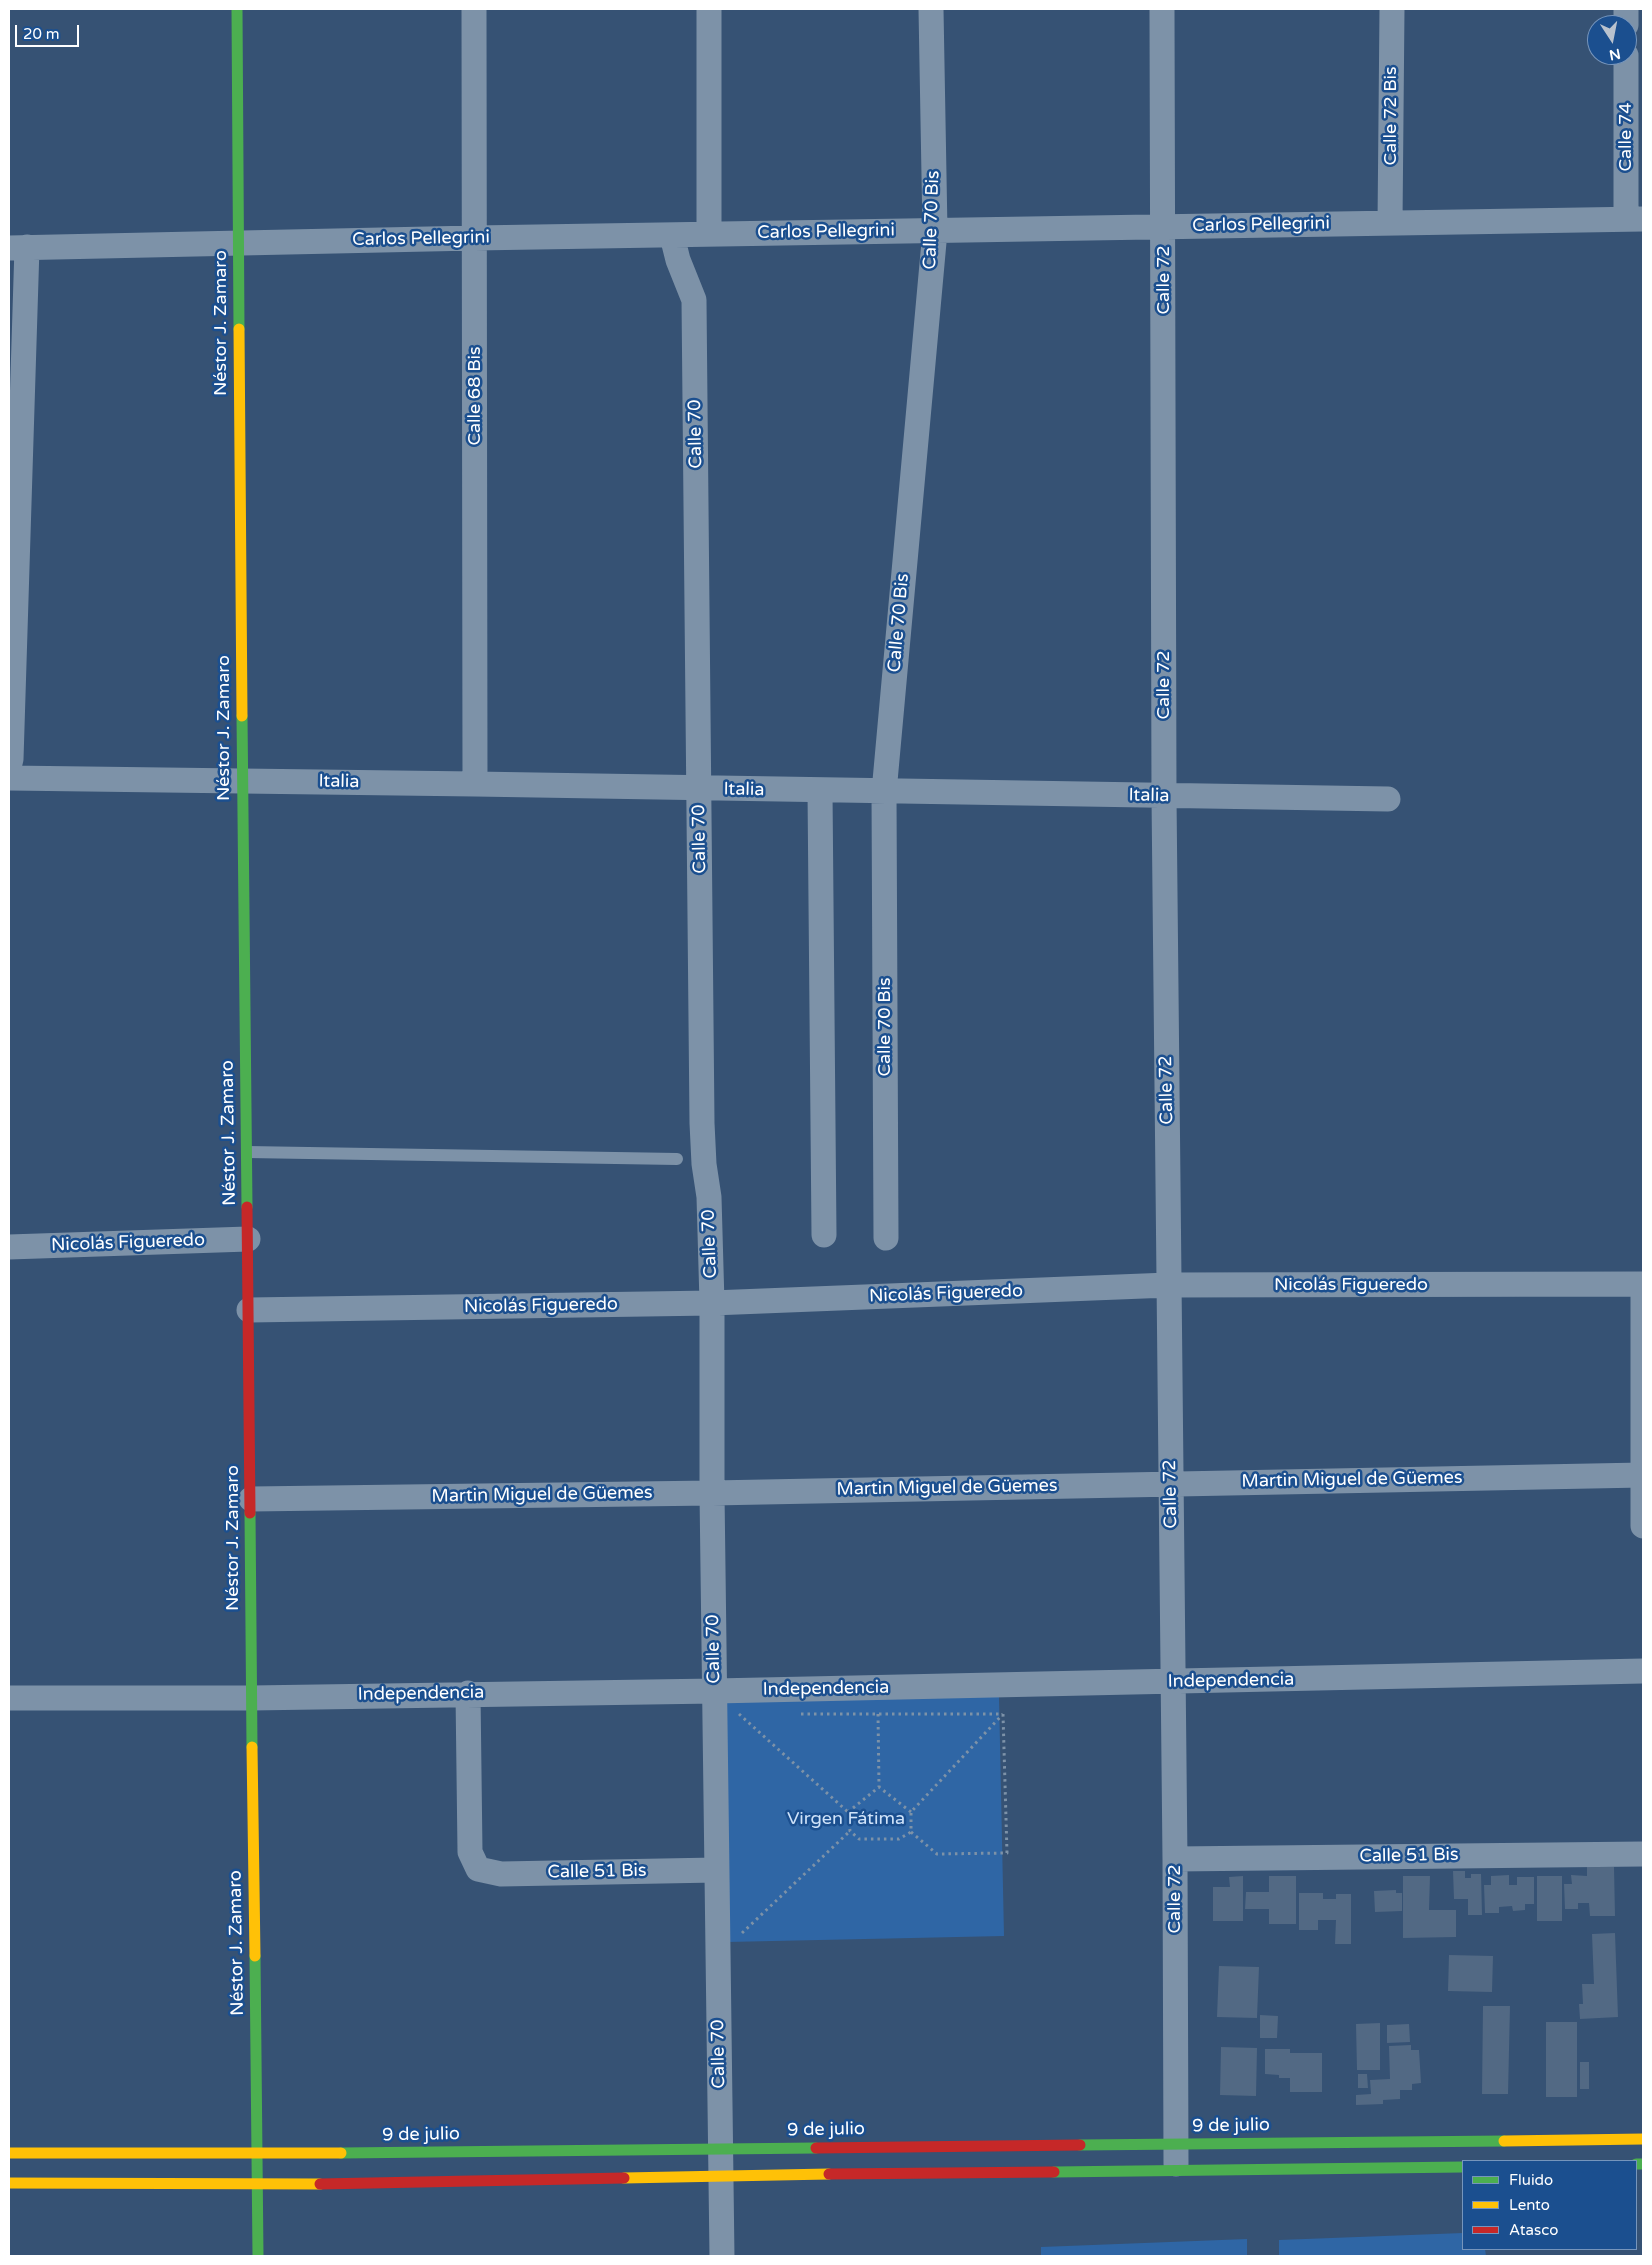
<!DOCTYPE html>
<meta charset="utf-8">
<style>
body{margin:0}
#map{position:relative;width:1652px;height:2265px;overflow:hidden;background:#365274;font-family:"Varela Round",sans-serif}
canvas{display:block}
.frame{position:absolute;inset:0;border:10px solid #fff;pointer-events:none}
.legend{position:absolute;left:1462px;top:2160px;width:175px;height:90px;box-sizing:border-box;background:#1b4f8f;border:1px solid #7695bc;margin:0;padding:6px 9px;list-style:none;font-size:15px;color:#fff}
.legend li{display:flex;align-items:center;gap:10px;height:25px}
.legend b{width:25px;border:1px solid #7695bc}
.north{position:absolute;left:1587px;top:15px;width:50px;height:50px;box-sizing:border-box;background:#1b4f8f;border:1px solid #7695bc;border-radius:50%;rotate:169deg;font-size:14px;font-weight:700;line-height:20px;text-align:center;color:#fff}
.north::after{content:'';display:block;margin:auto;width:18px;height:22px;background:#b9c2ce;clip-path:polygon(50% 0,100% 100%,50% 72%,0 100%)}
.scale{position:absolute;left:15px;top:25px;width:64px;height:22px;box-sizing:border-box;border:2px solid #fff;border-top:0;padding-left:6px;font-size:15px;line-height:18px;white-space:nowrap;color:#fff;-webkit-text-stroke:4px #1b4f8f;paint-order:stroke}
</style>
<div id="map">
<canvas width="1652" height="2265"></canvas>
<div class="frame"></div>
<ul class="legend">
<li><b style="height:6px;background:#4caf50"></b>Fluido</li>
<li><b style="height:6px;background:#ffc107"></b>Lento</li>
<li><b style="height:6px;background:#c62828"></b>Atasco</li>
</ul>
<div class="north">N</div>
<div class="scale">20 m</div>
</div>
<script>
const context = document.querySelector('canvas').getContext('2d');
context.lineJoin = 'round';
function paint(path, color) { context.fillStyle = color; context.fill(path, 'evenodd'); }
const poly = rows => new Path2D(rows.map(r => 'M' + r).join(''));
function stroke(path, color, width, dash) { context.strokeStyle = color; context.lineWidth = width; context.lineCap = dash ? 'butt' : 'round'; context.setLineDash(dash || []); context.stroke(path); }
function write(font, color, halo, rows, align = 'center') {
  context.font = font + ' "Varela Round",sans-serif'; context.lineWidth = 5; context.setLineDash([]); context.textBaseline = 'middle'; context.strokeStyle = halo; context.fillStyle = color; for (const [text, x, y, turn = 0] of rows) {
    context.save(); context.translate(x, y); context.rotate((+turn || 0) * Math.PI / 180); context.textAlign = isNaN(turn) ? turn : align; if (halo) context.strokeText(text, 0, 0); context.fillText(text, 0, 0); context.restore();
  }
}
paint(poly([
 [999,1696,1004,1936,727,1942,722,1699],
 [1463,2233,1463,2249,1485,2249,1486,2256,1279,2256,1279,2240],
 [1247,2239,1247,2256,1041,2256,1041,2247]
]), '#2f66a5');
paint(poly([
 [1587,1867,1614,1867,1615,1916,1590,1916,1589,1903,1578,1903,1578,1909,1565,1909,1564,1884,1572,1884,1571,1875,1587,1876],
 [1453,1871,1465,1871,1465,1878,1471,1878,1471,1874,1481,1874,1482,1915,1468,1915,1468,1899,1454,1899],
 [1509,1875,1509,1885,1517,1885,1517,1877,1534,1877,1534,1904,1525,1904,1525,1910,1513,1911,1512,1906,1499,1907,1499,1913,1485,1913,1484,1885,1491,1885,1491,1876],
 [1243,1876,1243,1921,1213,1921,1213,1887,1230,1887,1229,1877],
 [1269,1876,1296,1876,1296,1924,1269,1924,1269,1909,1245,1909,1246,1892,1269,1892],
 [1403,1876,1430,1876,1429,1910,1456,1910,1456,1937,1403,1938],
 [1537,1876,1562,1876,1562,1921,1537,1921],
 [1396,1890,1396,1893,1402,1893,1402,1911,1375,1912,1374,1891],
 [1299,1893,1323,1893,1323,1899,1336,1899,1336,1894,1351,1894,1351,1944,1335,1944,1336,1920,1318,1920,1318,1930,1299,1930],
 [1615,1933,1618,2017,1580,2019,1579,2004,1583,2004,1582,1984,1594,1984,1592,1934],
 [1449,1955,1493,1956,1492,1992,1448,1991],
 [1219,1966,1259,1967,1257,2018,1217,2017],
 [1483,2006,1510,2006,1508,2094,1482,2094],
 [1260,2015,1278,2016,1277,2038,1260,2038],
 [1546,2022,1577,2022,1577,2097,1546,2097],
 [1380,2023,1380,2070,1357,2070,1356,2024],
 [1409,2024,1410,2042,1387,2043,1387,2025],
 [1411,2045,1411,2050,1419,2050,1421,2083,1412,2084,1412,2090,1400,2090,1400,2099,1383,2100,1383,2104,1356,2105,1356,2095,1371,2094,1370,2080,1390,2079,1389,2046],
 [1221,2047,1257,2048,1256,2096,1220,2095],
 [1265,2049,1290,2049,1290,2053,1322,2053,1322,2092,1290,2092,1290,2078,1279,2078,1279,2075,1265,2074],
 [1580,2062,1589,2062,1589,2089,1580,2089],
 [1358,2074,1367,2074,1368,2088,1358,2088]
]), '#526984');
stroke(poly([
 [739,1714,848,1812],
 [801,1714,1002,1714],
 [878,1714,879,1787],
 [911,1812,879,1787,848,1812,850,1831,859,1839,899,1839,911,1832,911,1812,1003,1714],
 [911,1832,937,1854,1007,1853,1003,1714],
 [742,1933,850,1831]
]), '#7d92a8', 3, [2.5, 4]);
stroke(poly([
 [247,1152,677,1159]
]), '#7d92a8', 12);
stroke(poly([
 [474,9,475,784],
 [709,9,709,234],
 [1162,9,1164,797,1175,1859,1176,2164],
 [1626,25,1626,9],
 [1626,219,1626,55],
 [1390,223,1392,9],
 [672,236,678,260,694,300,702,1123,704,1164,709,1197,712,1303,712,1493,722,2256],
 [9,248,475,238,1643,219],
 [9,767,11,759,27,247],
 [9,778,475,784,1388,799],
 [820,791,824,1235],
 [886,1238,884,792,935,231,931,9],
 [9,1247,248,1239],
 [1643,1284,1643,1526],
 [249,1310,712,1303,1169,1285,1643,1284],
 [251,1499,712,1493,1643,1475],
 [468,1693,470,1852,478,1869,501,1874,716,1870],
 [9,1698,251,1698,715,1691,1643,1671],
 [1175,1859,1643,1854]
]), '#7d92a8', 25);
stroke(poly([
 [237,9,239,329],
 [242,716,247,1207],
 [250,1513,252,1747],
 [255,1956,258,2256],
 [1080,2145,1504,2141],
 [341,2153,816,2148],
 [1636,2164,1643,2164],
 [1054,2172,1463,2167]
]), '#4caf50', 11);
stroke(poly([
 [239,329,242,716],
 [252,1747,255,1956],
 [1504,2141,1643,2139],
 [9,2153,341,2153],
 [624,2178,829,2174],
 [9,2183,320,2184]
]), '#ffc107', 11);
stroke(poly([
 [247,1207,250,1513],
 [816,2148,1080,2145],
 [829,2174,1054,2172],
 [320,2184,624,2178]
]), '#c62828', 11);
write('18px', '#fff', '#1b4f8f', [
 ["Calle 72 Bis",1391,116,-90],
 ["Calle 74",1626,137,-90],
 ["Calle 70 Bis",932,220,-88],
 ["Carlos Pellegrini",1261,225,-1],
 ["Carlos Pellegrini",826,232,-1],
 ["Carlos Pellegrini",421,239,-1],
 ["Calle 72",1164,280,-90],
 ["Néstor J. Zamaro",221,323,-90],
 ["Calle 68 Bis",475,396,-90],
 ["Calle 70",696,434,-91],
 ["Calle 70 Bis",899,623,-85],
 ["Calle 72",1164,685,-90],
 ["Néstor J. Zamaro",224,728,-90],
 ["Italia",339,782,1],
 ["Italia",744,790,1],
 ["Italia",1149,796,1],
 ["Calle 70",700,839,-91],
 ["Calle 70 Bis",885,1027,-90],
 ["Calle 72",1167,1090,-91],
 ["Néstor J. Zamaro",229,1133,-91],
 ["Nicolás Figueredo",128,1243,-2],
 ["Calle 70",710,1244,-92],
 ["Nicolás Figueredo",1351,1285],
 ["Nicolás Figueredo",946,1294,-2],
 ["Nicolás Figueredo",541,1306,-1],
 ["Martin Miguel de Güemes",1352,1480,-1],
 ["Martin Miguel de Güemes",947,1488,-1],
 ["Calle 72",1171,1494,-91],
 ["Martin Miguel de Güemes",542,1495,-1],
 ["Néstor J. Zamaro",233,1538,-90],
 ["Calle 70",714,1649,-91],
 ["Independencia",1231,1681,-1],
 ["Independencia",826,1689,-1],
 ["Independencia",421,1694,-1],
 ["Calle 51 Bis",1409,1856,-1],
 ["Calle 51 Bis",597,1872,-1],
 ["Calle 72",1175,1899,-90],
 ["Néstor J. Zamaro",237,1943,-91],
 ["Calle 70",719,2054,-91],
 ["9 de julio",1231,2126,-1],
 ["9 de julio",826,2130,-1],
 ["9 de julio",421,2135,-1]
]);
write('18px', '#cfe3fa', '#1b4f8f', [
 ["Virgen Fátima",846,1819]
]);
</script>
